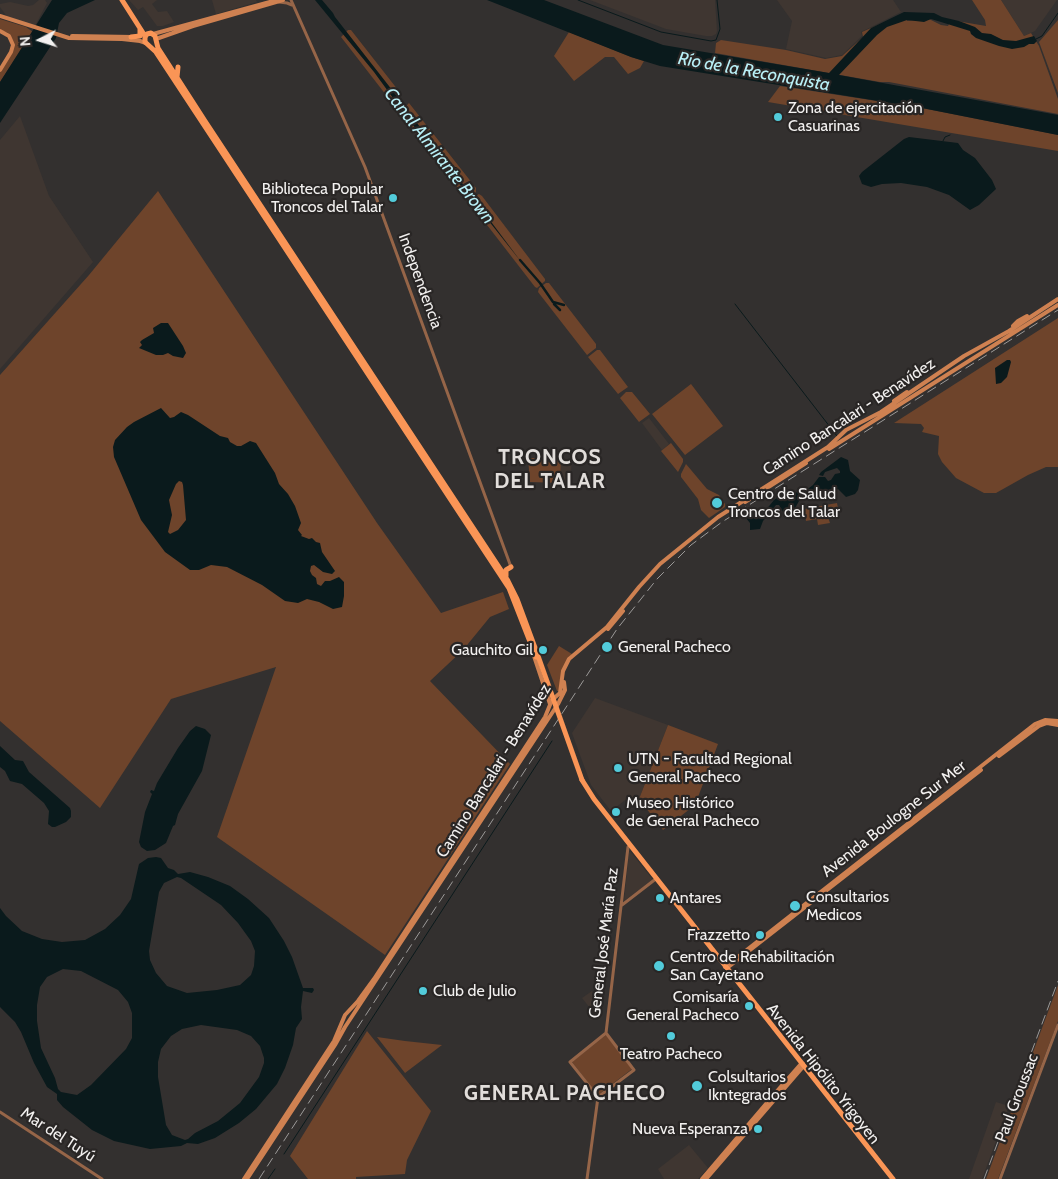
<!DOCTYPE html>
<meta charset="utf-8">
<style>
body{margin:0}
#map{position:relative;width:1058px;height:1179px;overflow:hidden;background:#33302f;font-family:Cabin,sans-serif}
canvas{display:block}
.north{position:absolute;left:15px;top:15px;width:50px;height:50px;-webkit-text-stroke:4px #292625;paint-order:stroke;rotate:265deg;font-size:14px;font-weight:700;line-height:20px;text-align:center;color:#f2f0ef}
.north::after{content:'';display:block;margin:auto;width:18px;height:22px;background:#f2f0ef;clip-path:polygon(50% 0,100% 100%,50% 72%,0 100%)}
</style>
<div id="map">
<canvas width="1058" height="1179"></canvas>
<div class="north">N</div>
</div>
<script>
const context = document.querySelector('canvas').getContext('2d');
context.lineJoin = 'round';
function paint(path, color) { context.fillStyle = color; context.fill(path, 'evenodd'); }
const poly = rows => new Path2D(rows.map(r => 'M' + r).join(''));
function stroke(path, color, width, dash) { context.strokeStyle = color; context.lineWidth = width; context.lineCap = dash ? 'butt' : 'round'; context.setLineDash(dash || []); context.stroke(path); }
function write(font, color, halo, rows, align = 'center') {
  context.font = font + ' Cabin,sans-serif'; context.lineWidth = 4.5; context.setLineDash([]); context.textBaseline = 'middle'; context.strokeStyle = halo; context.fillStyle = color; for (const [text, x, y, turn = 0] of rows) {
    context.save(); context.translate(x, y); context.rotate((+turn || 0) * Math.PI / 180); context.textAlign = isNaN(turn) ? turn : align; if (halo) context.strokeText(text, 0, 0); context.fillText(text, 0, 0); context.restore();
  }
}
paint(poly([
 [39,0,45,0,47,3,35,26,8,18,0,7,0,4,10,2,28,6,33,5],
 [129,0,157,0,152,4,158,12,167,11,174,22,163,26,157,26,143,7,138,10],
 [212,0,256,0,257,2,216,14],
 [590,0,715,0,717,31,716,34,712,36,706,36,666,29],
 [777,0,893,0,901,12,861,32,862,36,842,55,826,58,786,49,792,21],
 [1001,0,1057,0,1035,31,1024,36],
 [20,116,49,196,93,262,0,369,0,140],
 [649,418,669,444,662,450,642,423],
 [561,458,572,460,570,481,567,483,560,483],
 [595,698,668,725,639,799,629,797,611,811,591,785,572,733],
 [630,851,653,880,624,901,629,853],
 [592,991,601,1000,590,1008,582,998],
 [996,1102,1009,1106,982,1179,969,1179],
 [689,1145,708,1168,698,1179,664,1179,658,1169]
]), '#3f3631');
paint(poly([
 [972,0,1001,0,1024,36,1031,33,1039,46,1058,99,1058,114,889,82,880,82,715,53,716,43,721,40,786,50,825,59,842,56,863,37,862,32,905,13,907,21,929,19,941,25,948,26,951,20,986,26,985,20],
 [0,19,26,27,33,32,0,82,0,72,13,51,8,33,0,30],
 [1058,20,1058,93,1039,42],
 [348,30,351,30,398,90,396,93,406,106,409,103,476,188,476,192,469,198,466,198,341,37],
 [569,32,631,57,644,61,640,68,628,74,614,57,605,57,574,81,554,56],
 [780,86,922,108,1058,135,1058,151,768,102],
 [158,191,377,523,441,613,503,592,509,609,490,617,463,650,430,681,510,764,385,955,217,837,276,667,171,699,100,808,0,721,0,375,89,275],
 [479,194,482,196,545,279,545,281,537,288,535,287,470,203,470,199],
 [546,283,549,283,596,344,596,348,587,355,538,292,539,288],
 [1058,318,1058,467,1046,467,1028,475,996,493,984,493,956,478,942,462,938,454,939,436,922,432,924,428,921,424,894,423],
 [597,350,600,350,628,387,618,394,588,357],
 [691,384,723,426,685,455,652,414],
 [626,392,632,392,650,414,639,422,620,398],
 [671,443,683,459,683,462,678,472,661,451],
 [528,458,561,458,560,483,530,482],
 [686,464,707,489,719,495,725,504,725,507,709,518,701,510,698,499,681,477,681,474],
 [837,503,839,514,828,517,830,523,818,525,817,519,806,521,804,509],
 [559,646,572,654,563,668,559,691,557,691,547,665],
 [668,725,718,744,695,805,663,830,639,799],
 [1058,985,1058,1021,998,1179,986,1179],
 [367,1031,431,1111,407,1160,405,1174,356,1177,356,1179,308,1179,290,1156],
 [606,1035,632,1069,598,1095,572,1062],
 [377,1037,405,1041,442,1045,405,1073]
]), '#6e442b');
paint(poly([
 [52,0,95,0,67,13,59,23,56,38,0,123,0,82],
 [315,0,322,0,333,13,335,17,396,95,522,263,409,120,374,72],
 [487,0,544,0,663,45,829,73,871,28,904,12,934,13,942,17,959,21,975,27,982,33,991,34,1003,40,1016,41,1034,36,1037,41,1034,44,1029,44,1024,47,1012,49,999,46,976,38,971,34,970,31,941,22,931,19,924,22,907,20,887,27,877,35,839,75,1058,115,1058,135,922,108,660,66,631,57],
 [909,137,958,143,963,150,975,158,992,180,996,189,979,205,970,210,949,195,927,187,901,183,882,184,871,187,862,184,859,176,862,172,904,139],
 [161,323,168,323,183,346,186,353,183,358,173,356,168,353,163,355,156,355,139,348,142,345,140,342,142,340,154,333,153,328],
 [1007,360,1010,360,1011,362,1007,377,1001,383,996,384,995,368],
 [161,408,170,418,174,417,181,412,188,415,220,436,228,438,230,442,237,446,241,446,250,441,256,443,275,473,279,484,288,494,295,506,301,523,298,530,302,535,301,536,309,539,312,538,316,542,320,543,322,552,335,571,332,574,323,572,314,565,311,566,310,571,312,575,316,578,317,584,321,586,325,581,330,581,339,577,344,582,344,596,342,607,333,609,319,602,307,599,298,603,285,601,262,585,227,567,211,565,199,570,190,570,165,552,141,520,114,457,113,447,115,440,127,427,134,422],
 [179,481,182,482,183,485,186,520,178,530,170,534,168,532,172,515,169,500,176,484],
 [841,457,848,460,850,471,860,480,858,490,855,494,846,497,838,489,826,495,809,496,799,501,794,510,790,513,783,512,779,505,776,505,763,521,760,529,750,530,750,523,746,518,749,514,757,510,757,513,761,516,774,500,781,495,805,491,813,485,819,477,825,477,828,481,831,480,835,474,840,473,840,471,837,468,825,472,823,476,819,475,821,472],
 [196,726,205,729,211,735,202,771,178,814,175,825,173,826,166,843,155,850,147,851,141,847,139,842,145,812,152,794,150,792,151,790,154,791,157,783,178,748,190,731],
 [0,746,15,760,23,761,29,772,70,808,71,811,71,817,66,822,55,827,52,827,48,824,49,811,44,803,22,784,10,781,5,771,0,767],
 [156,857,161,858,168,868,174,870,178,874,190,872,208,877,230,886,248,899,269,918,284,941,292,957,303,988,313,988,314,990,312,993,303,991,301,1007,302,1019,296,1028,293,1045,285,1068,277,1084,256,1109,239,1123,215,1138,198,1144,187,1143,181,1146,150,1149,114,1141,92,1130,63,1107,57,1100,57,1094,47,1087,34,1063,21,1032,15,1022,0,1007,0,908,6,916,22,931,42,939,62,942,85,940,105,929,120,915,131,899,139,864,148,858],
 [177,877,181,878,221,905,238,923,251,941,255,951,254,966,251,975,240,985,217,990,187,993,167,986,156,973,150,960,149,951,159,892,164,883],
 [63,969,81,971,118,990,128,1002,132,1013,132,1038,126,1049,91,1085,77,1095,61,1092,58,1089,55,1078,41,1048,37,1021,37,1005,40,987,47,977],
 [201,1025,237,1030,251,1036,260,1046,264,1058,264,1063,259,1077,240,1103,218,1121,195,1133,188,1139,185,1140,172,1135,166,1125,158,1077,158,1062,161,1049,171,1036,182,1029]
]), '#0a1a1c');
stroke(poly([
 [578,0,661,32,711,41,716,40,720,29,717,0],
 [1036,39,1042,36,1058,13],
 [943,141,945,137,950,135],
 [448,166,457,168],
 [735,304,837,436],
 [284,1154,552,741],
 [268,1179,275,1169]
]), '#0a1a1c', 1);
stroke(poly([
 [520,260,540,283,553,302,564,305],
 [554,304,560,310]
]), '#0a1a1c', 2.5);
stroke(poly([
 [291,0,365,167,511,567],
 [279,2,287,3,292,5],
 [622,905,657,878],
 [606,1033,628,847],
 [598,1097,634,1070,606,1033],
 [598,1097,570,1062,606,1033],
 [0,1112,102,1179],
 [587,1179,598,1097],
 [1000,1179,1058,1025]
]), '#966548', 3);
stroke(poly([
 [0,16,69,38,122,39,140,41,146,43],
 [0,31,9,36,13,45,11,52,0,70],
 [153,34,277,0],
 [72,36,133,37],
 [156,39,193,26,283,0],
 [1013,326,1018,321,1027,316],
 [894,401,907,392],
 [829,449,1058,305],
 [745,502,806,463],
 [608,629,623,611],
 [534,656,550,704],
 [999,756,1039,726,1047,723,1058,725],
 [725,967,1035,724,1045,720,1058,721],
 [727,968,981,770],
 [244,1179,334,1041,345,1015,358,1001,374,979,545,717,552,700,560,693,563,671,569,659,607,627,639,587,660,564,718,517,828,447,846,430,881,412,964,356,1009,331,1058,299],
 [247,1179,335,1045,345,1027,558,704,565,690,564,682],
 [702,1179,771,1098,800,1065,803,1064],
 [706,1179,802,1068,803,1064]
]), '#cf8151', 4);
stroke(poly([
 [122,0,145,36],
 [131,37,140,36,140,29],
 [177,77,178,67],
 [506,576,506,570,511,567],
 [536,657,509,588,156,52,145,42,145,37,147,34,151,33,155,36,158,48,205,121,508,581,517,599,537,653],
 [582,780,594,799,893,1179]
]), '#fa9556', 5);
stroke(poly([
 [259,1179,617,629,657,579,691,545,722,522,1058,310],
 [984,1179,1058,981]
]), '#9c9a99', 1, [10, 5]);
stroke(poly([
 [537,653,582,780]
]), '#fa9556', 5);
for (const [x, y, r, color] of [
 [778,117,5,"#52cbda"],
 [393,198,5,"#52cbda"],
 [717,503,6,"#52cbda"],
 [607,647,6,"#52cbda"],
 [543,650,5,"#52cbda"],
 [618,768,5,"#52cbda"],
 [616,812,5,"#52cbda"],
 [660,898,5,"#52cbda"],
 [795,906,6,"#52cbda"],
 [760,935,5,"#52cbda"],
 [659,966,6,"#52cbda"],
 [423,991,5,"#52cbda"],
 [749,1006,5,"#52cbda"],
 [671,1036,5,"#52cbda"],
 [697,1086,6,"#52cbda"],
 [758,1129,5,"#52cbda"]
]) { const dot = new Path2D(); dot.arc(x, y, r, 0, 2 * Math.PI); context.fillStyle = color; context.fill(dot); stroke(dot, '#292625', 2); }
write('16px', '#f2f0ef', '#292625', [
 ["Zona de ejercitación",788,108],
 ["Casuarinas",788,126],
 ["Biblioteca Popular",383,189,"right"],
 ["Troncos del Talar",383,207,"right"],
 ["Centro de Salud",728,494],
 ["Troncos del Talar",728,512],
 ["General Pacheco",618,647],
 ["Gauchito Gil",533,650,"right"],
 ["UTN - Facultad Regional",628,759],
 ["General Pacheco",628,777],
 ["Museo Histórico",626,803],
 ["de General Pacheco",626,821],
 ["Consultarios",806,897],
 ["Medicos",806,915],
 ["Antares",670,898],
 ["Frazzetto",750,935,"right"],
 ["Centro de Rehabilitación",670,957],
 ["San Cayetano",670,975],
 ["Club de Julio",433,991],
 ["Comisaría",739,997,"right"],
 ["General Pacheco",739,1015,"right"],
 ["Teatro Pacheco",671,1054,"center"],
 ["Colsultarios",708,1077],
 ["Ikntegrados",708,1095],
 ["Nueva Esperanza",748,1129,"right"]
], 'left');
write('16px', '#f2f0ef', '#292625', [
 ["Independencia",420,281,70],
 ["Camino Bancalari - Benavídez",849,417,-33],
 ["Camino Bancalari - Benavídez",494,771,-58],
 ["Avenida Boulogne Sur Mer",894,819,-38],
 ["General José María Paz",604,943,-83],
 ["Avenida Hipólito Yrigoyen",823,1074,52],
 ["Paul Groussac",1017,1098,-69],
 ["Mar del Tuyú",58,1135,33]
]);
write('italic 18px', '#b9f0f7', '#292625', [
 ["Río de la Reconquista",754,72,10],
 ["Canal Almirante Brown",439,156,52]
]);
context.letterSpacing = '1px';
write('bold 21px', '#e1ddda', '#292625', [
 ["TRONCOS",550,458],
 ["DEL TALAR",550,482],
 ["GENERAL PACHECO",565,1094]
]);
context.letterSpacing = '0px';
</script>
